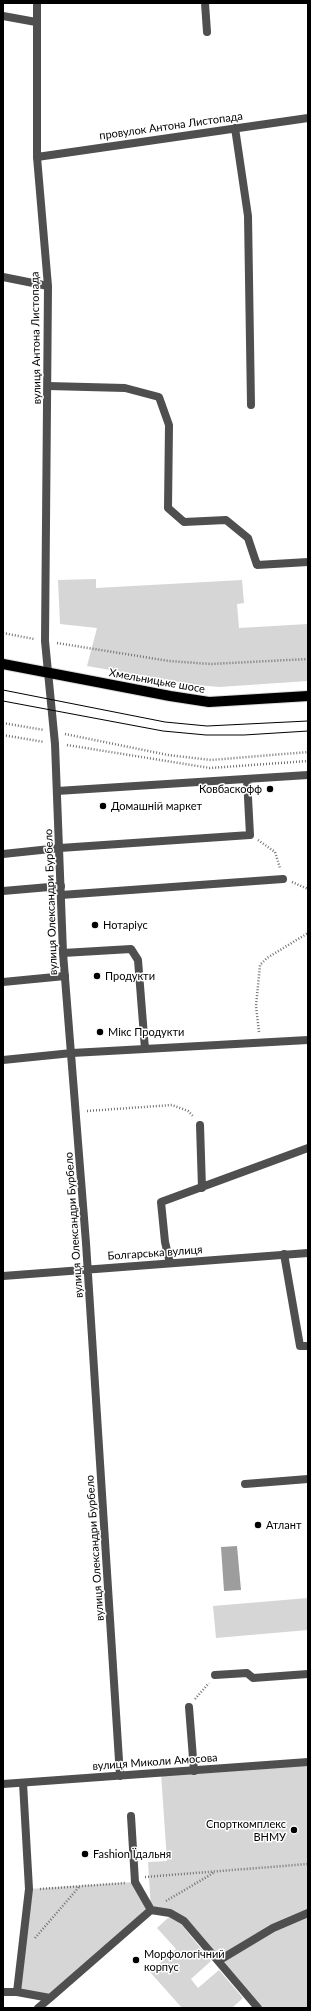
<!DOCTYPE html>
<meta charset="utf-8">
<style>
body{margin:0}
#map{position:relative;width:311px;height:2011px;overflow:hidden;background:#fff;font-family:Lato,sans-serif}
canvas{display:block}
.frame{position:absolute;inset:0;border:4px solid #000;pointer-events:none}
</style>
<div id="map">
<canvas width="311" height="2011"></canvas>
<div class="frame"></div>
</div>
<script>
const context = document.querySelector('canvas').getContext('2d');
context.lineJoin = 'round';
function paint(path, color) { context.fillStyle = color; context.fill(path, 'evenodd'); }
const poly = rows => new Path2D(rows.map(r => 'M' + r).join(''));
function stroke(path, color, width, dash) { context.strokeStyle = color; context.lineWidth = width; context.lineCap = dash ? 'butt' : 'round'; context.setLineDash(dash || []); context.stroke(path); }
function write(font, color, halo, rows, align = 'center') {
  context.font = font + ' Lato,sans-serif'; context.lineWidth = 3; context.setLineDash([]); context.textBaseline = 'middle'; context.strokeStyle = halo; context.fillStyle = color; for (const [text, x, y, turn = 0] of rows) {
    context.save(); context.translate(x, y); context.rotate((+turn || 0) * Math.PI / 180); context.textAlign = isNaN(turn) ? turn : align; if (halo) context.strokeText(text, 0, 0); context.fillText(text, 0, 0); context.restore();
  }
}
paint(poly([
 [96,579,96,588,242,580,244,603,237,604,239,628,308,624,308,681,219,687,197,685,87,666,97,628,60,624,58,580],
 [308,1598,308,1630,216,1638,213,1606],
 [308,1762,308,2008,258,2008,184,1921,151,1910,50,1998,17,1992,29,1889,135,1882,151,1909,148,1862,167,1861,161,1773],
 [169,1917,181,1924,211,1961,191,1979,198,1988,219,1970,243,1998,232,2008,182,2008,150,1972,176,1949,157,1928]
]), '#d6d6d6');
paint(poly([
 [237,1546,241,1590,224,1591,221,1547]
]), '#9d9d9d');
const primary = poly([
 [3,664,170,696,209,702,308,696]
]);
stroke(primary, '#dbdbdb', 12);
stroke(poly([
 [3,633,34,639],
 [57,643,169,661,211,664,308,659],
 [3,723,44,730],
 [65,734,168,755,211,760,308,752],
 [3,735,44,742],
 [67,745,210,768,308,761],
 [258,840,275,852,280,868],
 [292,882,308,889],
 [259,1032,256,1006,260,965,267,958,308,933],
 [87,1111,172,1105,188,1111,194,1117],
 [195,1699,209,1683],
 [145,1877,308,1864],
 [40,1889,125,1883],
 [166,1901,215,1872],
 [35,1938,79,1887]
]), '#717171', 2.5, [1, 2]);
stroke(poly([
 [205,3,207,32],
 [235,128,248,216,251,405],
 [37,157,308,118],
 [48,386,125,388,159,397,169,425,168,508,184,522,226,520,248,538,257,565,308,562],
 [57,791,308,775],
 [3,854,60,848,250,835,247,779],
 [3,891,61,886],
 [61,895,283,879],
 [63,953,131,949,138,960,145,1049],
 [3,982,65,976],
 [3,1060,72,1053,308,1040],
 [200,1125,202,1188],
 [284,1254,300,1346,308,1346],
 [170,1263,165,1242,161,1202,308,1148],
 [245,1484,308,1479],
 [215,1675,247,1673,253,1678,308,1674],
 [189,1707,194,1771],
 [131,1816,135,1882,151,1910],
 [218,1961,273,1928,308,1913],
 [3,1992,17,1992,29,1889,23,1783],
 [17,1992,50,1998,151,1910,170,1913,184,1921,258,2008],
 [38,2008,50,1998]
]), '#4f4f4f', 8);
stroke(poly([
 [37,3,37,157,48,286,45,641,55,744,63,953,86,1243,120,1776],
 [3,16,36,22],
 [3,277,48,286],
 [3,1276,308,1253],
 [3,1784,308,1762]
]), '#4f4f4f', 8);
stroke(primary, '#000', 10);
stroke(poly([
 [3,690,165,722,207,726,308,721],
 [3,701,163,731,206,735,244,735,308,731]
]), '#000', 1);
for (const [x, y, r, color] of [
 [270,789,4,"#000"],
 [103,806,4,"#000"],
 [95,925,4,"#000"],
 [97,976,4,"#000"],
 [100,1032,4,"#000"],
 [258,1525,4,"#000"],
 [294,1830,4,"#000"],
 [85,1854,4,"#000"],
 [136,1960,4,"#000"]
]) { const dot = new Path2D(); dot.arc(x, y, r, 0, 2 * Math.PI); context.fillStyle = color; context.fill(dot); stroke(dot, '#fff', 1.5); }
write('11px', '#000', '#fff', [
 ["провулок Антона Листопада",171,126,-8],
 ["вулиця Антона Листопада",36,338,-91],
 ["Хмельницьке шосе",157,681,10],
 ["вулиця Олександри Бурбело",51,902,-92],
 ["вулиця Олександри Бурбело",74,1225,-94],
 ["Болгарська вулиця",155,1253,-4],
 ["вулиця Олександри Бурбело",95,1548,-94],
 ["вулиця Миколи Амосова",155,1762,-4]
]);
write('11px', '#000', '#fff', [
 ["Ковбаскофф",262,789,"right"],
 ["Домашній маркет",111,806],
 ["Нотаріус",103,925],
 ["Продукти",105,976],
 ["Мікс Продукти",108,1032],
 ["Атлант",266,1525],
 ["Спорткомплекс",286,1824,"right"],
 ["ВНМУ",286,1837,"right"],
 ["Fashion Їдальня",93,1854],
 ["Морфологічний",144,1954],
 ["корпус",144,1967]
], 'left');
</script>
